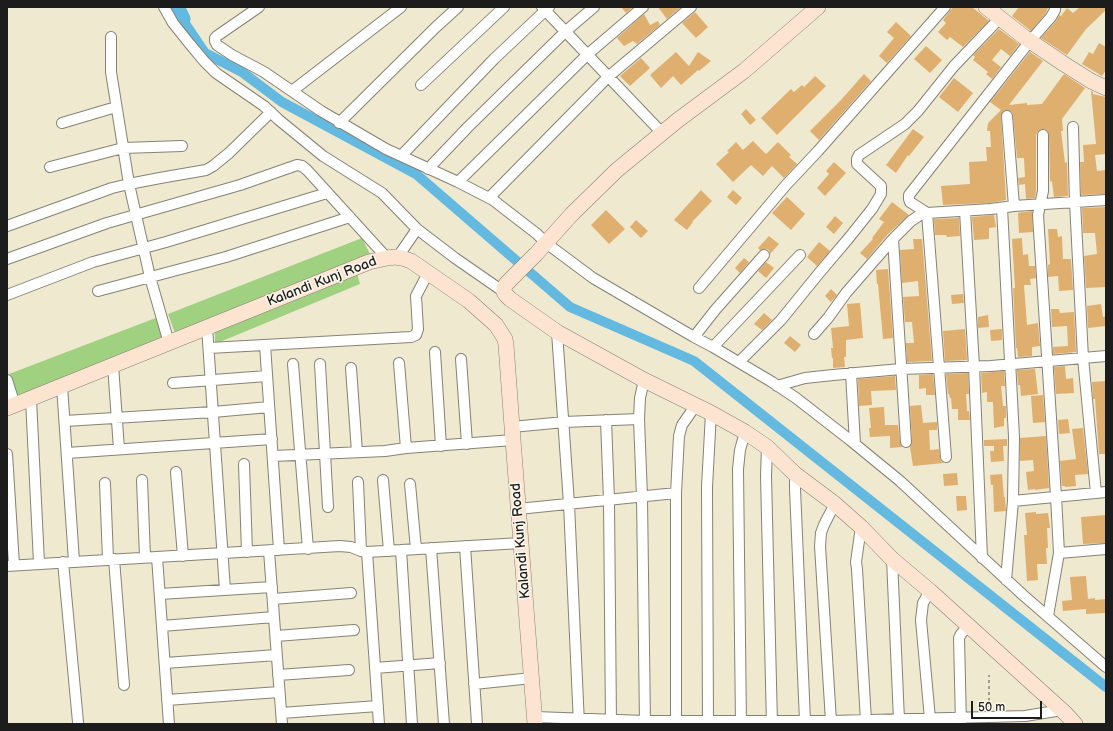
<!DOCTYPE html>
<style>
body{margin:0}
#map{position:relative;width:1113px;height:731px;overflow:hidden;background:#efe9cf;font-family:"Balsamiq Sans",sans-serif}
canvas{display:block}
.frame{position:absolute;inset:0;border:8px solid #1c1c1c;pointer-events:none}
.scale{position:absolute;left:971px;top:701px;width:71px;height:18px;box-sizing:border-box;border:2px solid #1c1c1c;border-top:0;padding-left:5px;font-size:12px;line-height:14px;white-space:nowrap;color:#1c1c1c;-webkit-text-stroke:3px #fbf7ec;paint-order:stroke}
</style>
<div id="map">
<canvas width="1113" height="731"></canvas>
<div class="frame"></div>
<div class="scale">50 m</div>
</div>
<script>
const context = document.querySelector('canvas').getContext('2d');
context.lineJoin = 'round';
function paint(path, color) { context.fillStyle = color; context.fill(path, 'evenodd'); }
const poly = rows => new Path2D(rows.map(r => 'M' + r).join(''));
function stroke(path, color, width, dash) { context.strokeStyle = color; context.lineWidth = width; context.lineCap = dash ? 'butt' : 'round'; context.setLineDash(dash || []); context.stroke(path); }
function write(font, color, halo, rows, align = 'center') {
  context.font = font + ' "Balsamiq Sans",sans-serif'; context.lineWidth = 3; context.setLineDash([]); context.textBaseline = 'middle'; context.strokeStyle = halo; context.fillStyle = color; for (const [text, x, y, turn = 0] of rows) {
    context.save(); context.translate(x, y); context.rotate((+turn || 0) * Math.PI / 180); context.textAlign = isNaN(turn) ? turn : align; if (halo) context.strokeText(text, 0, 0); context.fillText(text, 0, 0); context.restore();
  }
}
paint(poly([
 [362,238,370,254,176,336,168,314],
 [356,270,360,284,215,344,215,330],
 [161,316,170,339,18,401,9,374]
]), '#a0d181');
stroke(poly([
 [182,19,205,53,242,72,282,102,416,174,570,307,694,361,1106,687]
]), '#63b9df', 10);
stroke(poly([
 [176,7,182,19]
]), '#63b9df', 17);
paint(poly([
 [621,7,633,7,626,13],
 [658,7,681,7,667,19],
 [953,7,972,7,989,21,963,47,950,37,947,40,938,32,946,23,943,20],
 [1019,7,1048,7,1048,8,1046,13,1031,31,1012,16],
 [1080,7,1106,7,1106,10,1086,29,1067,55,1041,38,1056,21,1059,15,1061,16,1067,8,1073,13],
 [695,12,708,27,696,38,682,23],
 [644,14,650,25,658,21,660,25,637,44,633,41,624,46,617,38],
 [896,22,911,36,887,63,879,56,894,38,887,32],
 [999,29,1019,44,1010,56,1001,49,992,60,1001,67,992,79,986,74,988,72,973,60,975,57,973,55],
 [1099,43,1106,47,1106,70,1102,76,1082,64,1089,52,1093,54],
 [926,46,942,60,930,73,914,59],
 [676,52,689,66,698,52,711,61,699,71,698,70,681,85,673,76,661,88,650,75],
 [1030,52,1043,61,1009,105,1027,103,1027,105,1042,104,1064,74,1085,88,1062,119,1063,131,1061,131,1065,163,1067,162,1068,196,1054,197,1052,181,1050,182,1049,135,1047,130,1043,129,1038,131,1036,135,1036,190,1035,198,1026,199,1025,184,1019,185,1018,178,1025,177,1024,158,1017,158,1013,116,1012,112,1007,110,1003,111,1001,116,1006,200,990,203,943,205,941,186,970,184,969,162,987,161,986,147,991,147,990,131,987,131,988,123,1001,110,990,102],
 [641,58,650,68,630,86,620,76],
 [864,74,871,81,819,140,810,131,841,100],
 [815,76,826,86,777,135,761,118,791,89,794,92,802,85,804,87],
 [954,78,973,93,958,112,939,97],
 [1091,91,1093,92,1093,94,1106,97,1106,154,1095,155,1097,171,1106,170,1106,194,1081,195,1080,162,1084,162,1083,145,1096,144],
 [746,109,756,120,750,125,741,114],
 [913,129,924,137,909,156,908,155,896,173,886,165],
 [753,141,766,154,778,142,791,155,789,157,797,164,784,178,772,166,763,176,751,165,733,182,716,164,729,152,727,151,736,142,743,150],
 [834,162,846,173,825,196,817,188,829,174,826,171],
 [701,190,712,201,692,222,693,222,687,230,674,220],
 [733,190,742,198,736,205,727,197],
 [787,197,805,214,791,230,772,213],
 [892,202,909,215,888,234,867,259,860,253,873,239,872,238,884,222,879,219],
 [1106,207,1106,287,1086,288,1084,256,1097,254,1095,233,1083,233,1082,208],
 [606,210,625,229,609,244,591,225],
 [1032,211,1033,232,1019,233,1018,213],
 [994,215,996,227,989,228,989,239,974,240,972,217],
 [835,216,843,223,834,234,826,227],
 [959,218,960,236,947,237,946,235,935,235,934,219],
 [636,220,648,231,641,238,630,227],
 [1048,229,1057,229,1058,237,1062,236,1063,259,1071,259,1073,290,1059,291,1058,276,1048,277,1048,265,1050,264],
 [769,236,779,244,770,254,769,250,766,249,760,250,758,248],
 [1022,238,1023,255,1028,254,1029,266,1035,266,1036,278,1030,279,1031,285,1024,285,1027,325,1038,323,1040,346,1032,347,1032,356,1018,357,1017,348,1016,348,1013,288,1015,288,1012,239],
 [913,239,922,239,932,361,907,362,906,343,914,343,912,322,905,322,903,297,919,296,918,281,902,283,900,250,914,249],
 [819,242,830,251,817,266,807,257],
 [744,258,749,262,740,273,735,268],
 [766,262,774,268,766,278,758,271],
 [888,269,893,338,883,339,878,284,877,284,876,270],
 [831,289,837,295,831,302,825,296],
 [963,294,964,303,952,304,951,295],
 [860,303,863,338,846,340,846,357,844,357,845,367,833,368,833,358,832,358,831,348,833,348,831,328,849,326,847,304],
 [1101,304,1103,317,1106,316,1106,326,1088,328,1087,306],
 [1051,309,1059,309,1060,313,1074,312,1076,352,1053,354,1053,347,1068,346,1067,326,1052,327],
 [764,313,772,320,762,330,754,324],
 [988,315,989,327,978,328,978,317],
 [965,329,967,360,945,361,943,331],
 [1002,329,1002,340,991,341,990,330],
 [790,336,801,345,795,352,784,343],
 [1065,366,1066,379,1073,378,1074,393,1056,394,1054,367],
 [1035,369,1038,394,1021,396,1020,385,1018,385,1017,370],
 [1004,371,1005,386,1001,386,1003,406,1006,406,1006,418,1004,418,1004,426,994,428,993,402,987,402,987,392,982,393,981,373],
 [968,373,969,394,966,394,967,411,969,411,970,420,958,420,958,409,952,409,951,398,950,398,949,394,948,394,946,374],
 [933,374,935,395,926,395,926,388,919,389,919,375],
 [895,376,896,390,871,391,872,405,859,406,858,379],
 [1106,381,1106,454,1099,454,1095,399,1093,399,1092,382],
 [1043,395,1045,422,1033,423,1031,396],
 [921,405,923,423,937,422,937,430,929,430,930,450,939,449,940,458,941,461,944,463,913,466,910,447,912,442,910,406],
 [884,407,885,425,898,425,900,442,902,447,890,448,890,436,870,437,869,428,871,428,869,408],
 [1068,419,1070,433,1059,434,1058,420],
 [1083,428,1088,474,1075,475,1076,486,1065,487,1065,486,1062,486,1060,461,1076,459,1072,429],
 [1046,436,1049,488,1035,490,1035,489,1028,490,1026,472,1034,471,1033,460,1020,461,1020,438],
 [1007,439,1007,446,1003,446,1004,461,991,462,990,451,994,451,994,446,984,446,984,440],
 [957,473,958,485,944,486,943,474],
 [1002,474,1004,497,1005,497,1006,511,994,512,993,485,991,485,990,475],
 [956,496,966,496,967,510,957,511],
 [1036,512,1036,514,1048,513,1050,528,1047,528,1048,548,1046,548,1047,564,1037,564,1038,580,1027,581,1024,535,1027,535,1025,513],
 [1106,515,1106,543,1083,544,1081,517],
 [1086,576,1088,599,1095,598,1095,600,1106,599,1106,613,1086,614,1086,609,1063,611,1062,601,1072,600,1070,577]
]), '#dfaf6f');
const street = poly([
 [164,7,173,23,189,43,204,61,216,73,264,106,279,120,323,156,382,193,417,229,455,258,504,292],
 [259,7,217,36,215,38,215,41,217,45,232,55,264,72,321,111,386,149,458,182,493,200,537,234,546,243,593,278,694,337,713,347,772,382,796,398,850,440,900,481,1023,595,1106,667],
 [542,7,662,133],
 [111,37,111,72,129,184,150,277,169,343],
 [421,85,504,7],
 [292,91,401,7],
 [1007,116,1014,206],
 [62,123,116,107],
 [339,123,436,27,458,7],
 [1073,127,1075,202,1083,358,1096,493],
 [1043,135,1043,191,1038,215,1056,496,1059,553,1048,616],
 [401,156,494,59,549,7],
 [50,167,123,148,182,146],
 [428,169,468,127,566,31,594,7],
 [458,182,588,54,643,7],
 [489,198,608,77,691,7],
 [1002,208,1014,437,1013,501,1006,580],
 [965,211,974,367,982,558],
 [7,226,112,188,129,184,160,178,206,170,213,166,229,153,271,112],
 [893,239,906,442],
 [397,258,417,229],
 [7,259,107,223,240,185,297,165,302,166,307,170,387,258],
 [699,288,786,185,818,151,945,7],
 [98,291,226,257,350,217],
 [7,295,93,262,166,242,327,193],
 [207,327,225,590],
 [557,332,569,504,579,724],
 [814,334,828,318,846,293,893,239,911,221,920,215,927,213,991,209,1014,206,1106,200],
 [694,337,716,309,764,255],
 [265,345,279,550],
 [713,347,800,255],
 [209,348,411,337,416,335,418,329,416,296,428,273],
 [435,352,441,446],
 [461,359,467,444],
 [739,362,781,320,820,272,848,239,872,209,881,194,881,186,857,164,857,159,859,155,905,124,918,111,954,66,1000,18],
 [399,363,406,448],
 [293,364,308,549],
 [320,364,328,507],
 [113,365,119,449],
 [351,368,357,452],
 [851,373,855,444],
 [7,380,15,405],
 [644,380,640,398,639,419,642,497,645,724],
 [173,383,267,376],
 [62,386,74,561],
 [777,386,805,378,833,375,901,369,991,366,1106,356],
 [31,399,39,563],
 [606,420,609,500,611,724],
 [65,421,213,412,269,407],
 [512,427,564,422,639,419],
 [767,447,766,476,772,724],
 [67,453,272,439],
 [7,454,14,565],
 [273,456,385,451,406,448,513,440],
 [946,457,927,213,910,202,909,199,909,195,1030,41,1051,17,1055,10,1055,7],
 [244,464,247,552],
 [176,472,183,556],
 [795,474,795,489,805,721],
 [142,480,145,557],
 [383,480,389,551],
 [358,482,361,551],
 [105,483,108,559],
 [410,484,416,549],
 [1013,501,1106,492],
 [518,509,676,493],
 [861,527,856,562,857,569,866,721],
 [465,546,477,724],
 [431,548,444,724],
 [401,550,412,724],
 [269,551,282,724],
 [367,552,379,724],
 [1059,553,1106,549],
 [157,557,169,724],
 [114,559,124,685],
 [892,559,899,720],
 [63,562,78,722],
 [7,566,340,546,351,547,361,551,367,552,521,543],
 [160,594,272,587],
 [273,599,351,593],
 [162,626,274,617],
 [276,636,354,630],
 [165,663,277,655],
 [375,668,440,663],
 [278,675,349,670],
 [474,684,532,678],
 [167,700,279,692],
 [281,713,378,706],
 [535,717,645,721,831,721,989,717,1025,716,1062,710],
 [930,719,921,620,923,603,930,591],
 [831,721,820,546,821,533,824,525,828,517,835,504],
 [676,724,676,493,679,436,682,425,696,405],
 [708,724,707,487,711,413],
 [741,724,738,469,740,450,745,432],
 [961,724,959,638,961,634,968,626]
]);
const secondary = poly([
 [818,7,744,71,678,120,617,170,572,214,536,254,506,284,504,288,504,292,506,295,510,299,557,332,644,380,711,413,745,432,767,447,795,474,835,504,861,527,892,559,930,591,1065,713,1075,724],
 [986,7,1024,37,1064,64,1091,81,1106,88],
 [7,408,369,262,387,258,395,257,402,258,411,261,469,301,496,325,505,339,506,345,513,440,535,724]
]);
stroke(street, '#868276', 12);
stroke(secondary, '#868276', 16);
stroke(poly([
 [989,707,989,675]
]), '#868276', 1.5, [3, 3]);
stroke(street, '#fff', 10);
stroke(secondary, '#fde4d0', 15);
write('14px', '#1c1c1c', '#fbf7ec', [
 ["Kalandi Kunj Road",322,282,-21],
 ["Kalandi Kunj Road",521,541,-95]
]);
</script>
